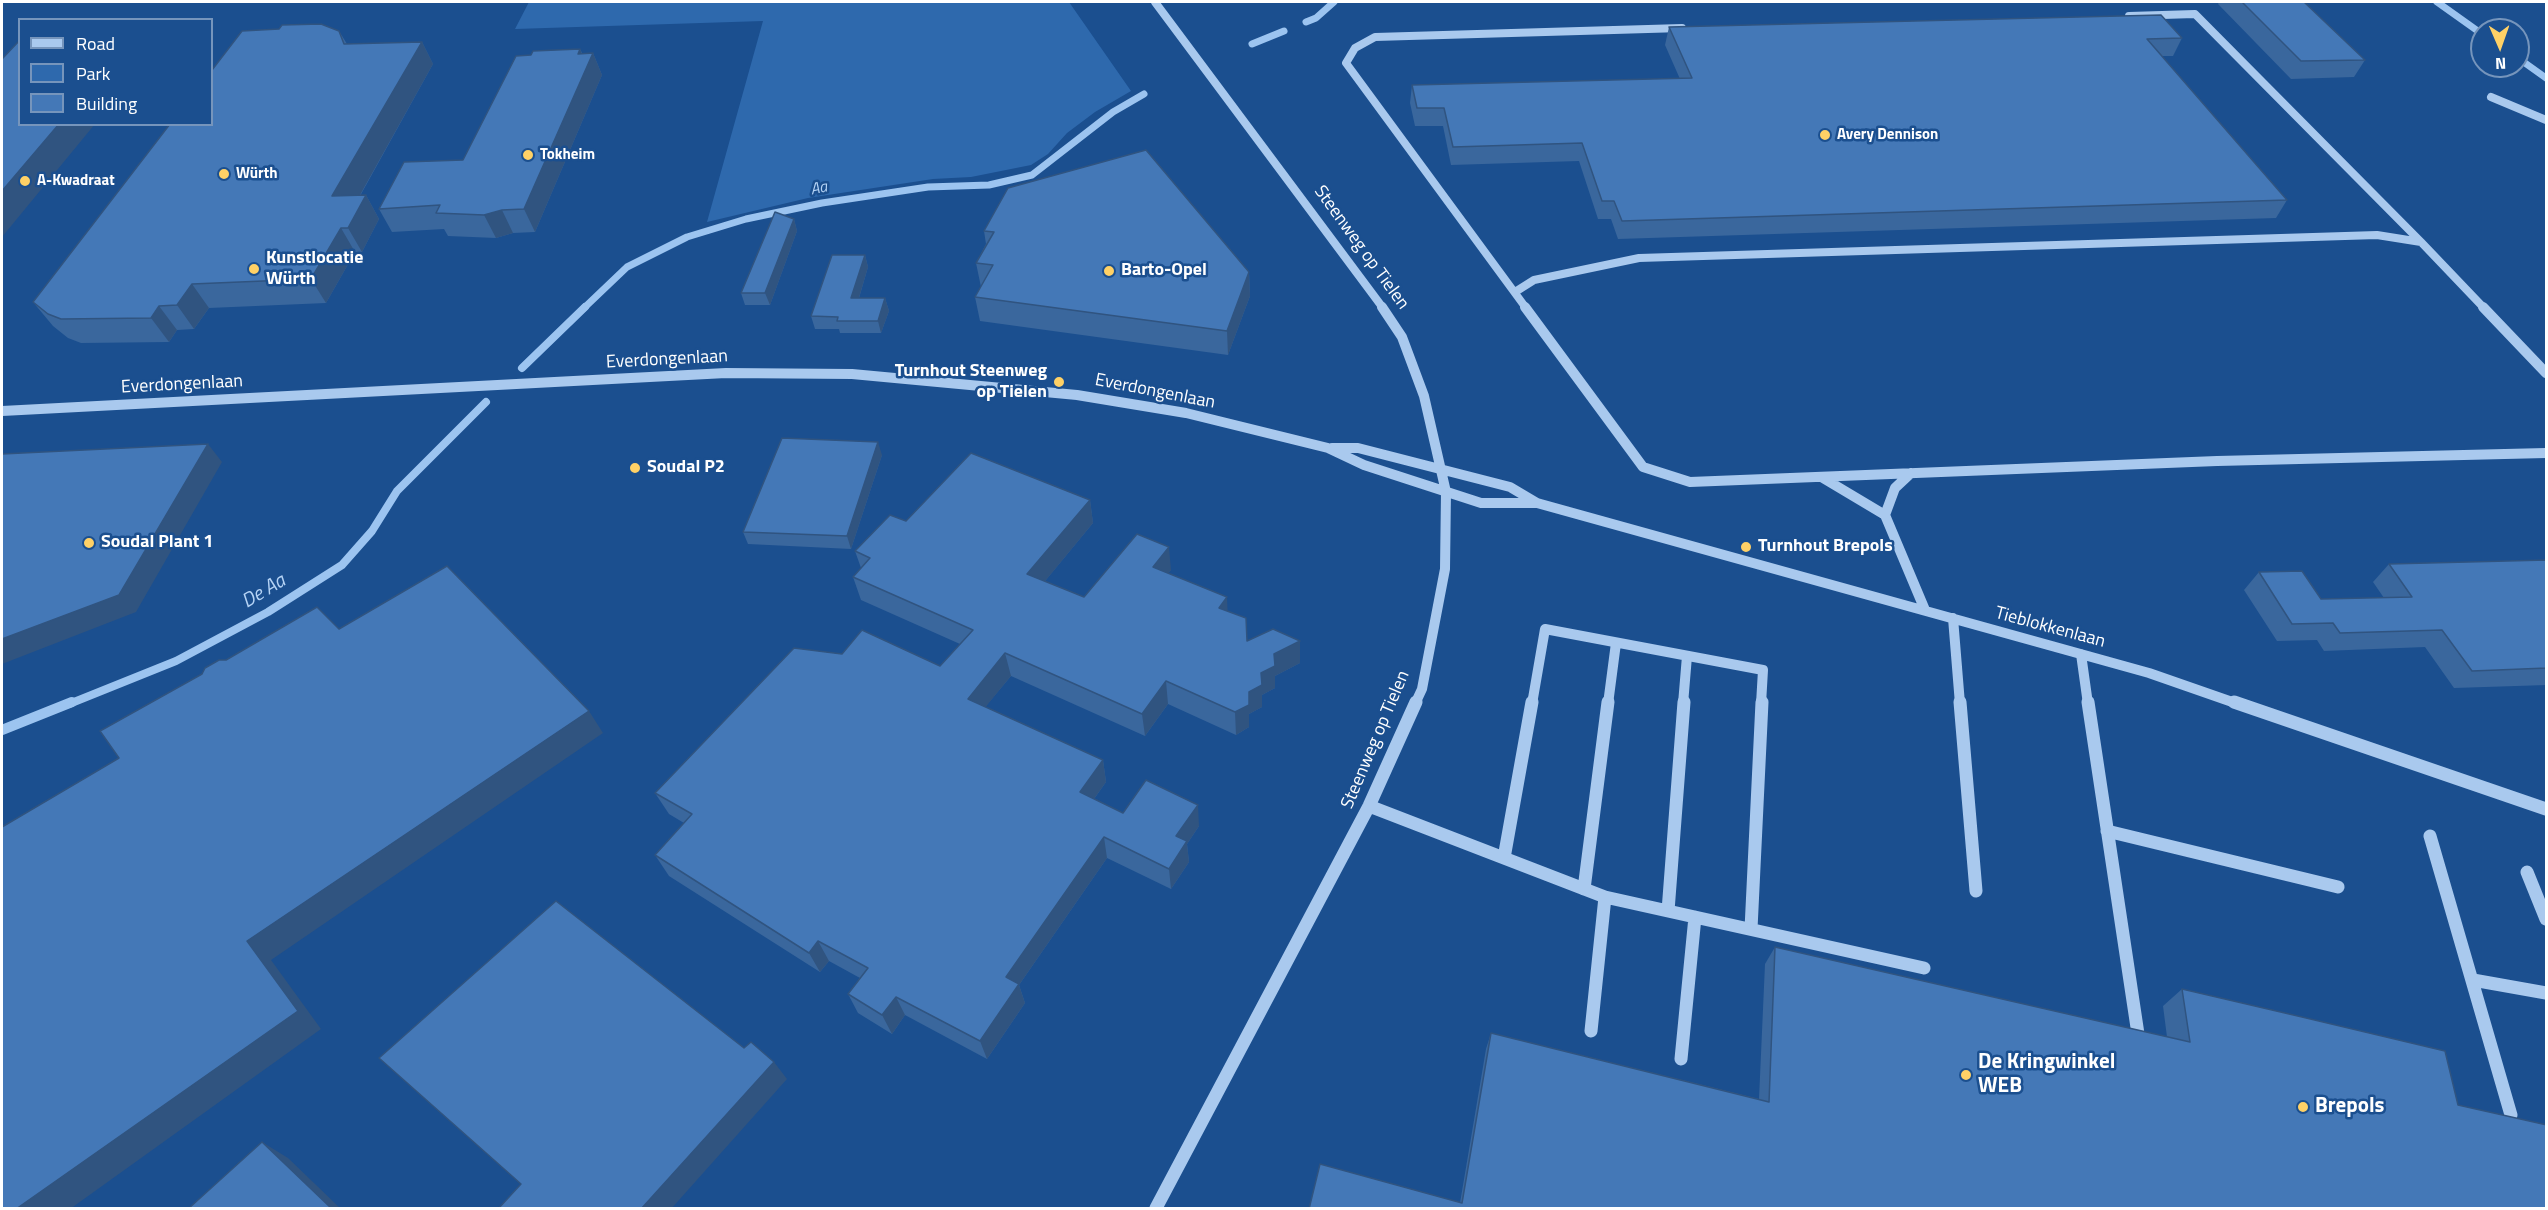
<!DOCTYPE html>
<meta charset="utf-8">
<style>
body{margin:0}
#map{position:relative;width:2548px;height:1210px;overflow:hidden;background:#1b4f8f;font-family:"Titillium Web",sans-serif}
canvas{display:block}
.frame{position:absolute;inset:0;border:3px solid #fff;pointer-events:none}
.legend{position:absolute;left:18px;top:18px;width:195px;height:108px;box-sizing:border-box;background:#1b4f8f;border:2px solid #7695bc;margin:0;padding:8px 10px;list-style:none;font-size:18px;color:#fff}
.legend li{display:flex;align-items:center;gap:12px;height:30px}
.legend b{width:30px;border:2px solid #7695bc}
.north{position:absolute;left:2470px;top:18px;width:60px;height:60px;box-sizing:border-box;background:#1b4f8f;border:2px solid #7695bc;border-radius:50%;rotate:178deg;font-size:16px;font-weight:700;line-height:24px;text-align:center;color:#fff}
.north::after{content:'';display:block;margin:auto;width:21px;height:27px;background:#ffd166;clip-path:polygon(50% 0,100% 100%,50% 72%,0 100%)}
</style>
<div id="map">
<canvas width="2548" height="1210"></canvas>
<div class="frame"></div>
<ul class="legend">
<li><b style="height:8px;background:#a9c9ee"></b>Road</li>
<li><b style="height:16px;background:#2e69ad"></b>Park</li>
<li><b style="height:16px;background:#4478b7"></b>Building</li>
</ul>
<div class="north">N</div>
</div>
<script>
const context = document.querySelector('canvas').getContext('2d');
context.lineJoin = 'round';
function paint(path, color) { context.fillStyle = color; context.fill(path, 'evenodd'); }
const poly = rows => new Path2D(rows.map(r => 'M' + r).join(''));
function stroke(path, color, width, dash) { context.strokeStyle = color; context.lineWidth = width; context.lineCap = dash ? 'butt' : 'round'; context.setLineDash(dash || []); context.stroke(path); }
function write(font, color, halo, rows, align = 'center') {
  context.font = font + ' "Titillium Web",sans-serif'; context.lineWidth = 5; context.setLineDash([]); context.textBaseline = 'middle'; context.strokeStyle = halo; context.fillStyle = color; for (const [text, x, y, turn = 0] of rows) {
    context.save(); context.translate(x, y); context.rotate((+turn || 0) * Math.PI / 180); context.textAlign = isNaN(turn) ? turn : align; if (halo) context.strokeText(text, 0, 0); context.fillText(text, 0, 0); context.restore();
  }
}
paint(poly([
 [529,2,1069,2,1131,91,1095,112,1067,133,1048,154,1031,165,971,177,933,179,808,198,707,222,763,21,515,29]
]), '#2e69ad');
stroke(poly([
 [2437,2,2482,34],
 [1306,22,1316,18,1334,2],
 [1252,44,1284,31],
 [2518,58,2546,78],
 [584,308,627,267,687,237,746,219,822,203,928,187,989,185,1032,175,1113,112,1144,94]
]), '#9cc4f0', 7);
stroke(poly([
 [522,368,585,307],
 [69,704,176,661,268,612,342,565,372,531,397,491,486,402]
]), '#9cc4f0', 8);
stroke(poly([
 [2,730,72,702]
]), '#9cc4f0', 10);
stroke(poly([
 [1155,2,1383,308],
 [2129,16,2195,14,2421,242],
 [2491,97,2546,120],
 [1515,292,1534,280,1639,258,2377,235,2421,242,2484,308],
 [1526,308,1346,63,1355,48,1375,37,1682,28]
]), '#a9c9ee', 8);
stroke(poly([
 [1382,307,1402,337,1424,396,1446,492,1445,569,1422,689,1415,704],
 [1525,307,1643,467,1690,482,2217,461,2546,453],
 [2483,307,2546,373],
 [2,411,726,373,852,374,1077,395,1186,413,1328,448,1364,465,1481,503,1537,503],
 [1332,448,1358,448,1510,487,1537,503,2149,673,2238,704],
 [1911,473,1895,488,1885,515,1925,610],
 [1823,478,1885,515],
 [1953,618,1960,704],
 [2081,654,2088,704],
 [1532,704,1545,629,1763,670,1761,704],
 [1608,704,1616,643],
 [1683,704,1687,656]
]), '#a9c9ee', 10);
stroke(poly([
 [1960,702,1976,891],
 [2088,702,2138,1034],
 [2234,702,2546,809],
 [1369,806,1605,897,1924,968],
 [2107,831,2338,887],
 [2430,836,2511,1115],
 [1504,858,1532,702],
 [2527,872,2546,919],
 [1584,889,1608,702],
 [1668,911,1684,702],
 [1751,929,1762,702],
 [2473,980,2546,993],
 [1591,1031,1605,897],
 [1681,1059,1695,917],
 [1156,1208,1369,806,1416,702]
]), '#a9c9ee', 13);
paint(poly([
 [2219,2,2304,2,2365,60,2354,77,2291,79,2218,4],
 [1669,27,2182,38,2173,56,2161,56,2287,200,2276,218,1618,239,1611,219,1598,219,1579,161,1451,165,1443,126,1415,126,1410,103,1412,85,1680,79,1665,45],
 [339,31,347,44,422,42,433,64,360,196,366,195,379,219,362,252,355,252,326,303,209,308,194,329,177,330,169,342,81,343,68,338,53,326,33,302],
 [580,49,582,53,593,53,602,75,535,232,513,233,496,238,448,236,444,229,392,232,379,209,463,160,531,55],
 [1008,188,1249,272,1250,296,1228,355,980,321,975,297,981,287,976,263,986,244,984,231],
 [794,219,797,231,770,305,745,305,741,293],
 [865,255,868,267,859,298,885,298,889,311,881,333,840,333,839,329,815,329,811,316],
 [882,455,851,549,748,544,743,532],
 [1090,500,1093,523,1045,581,1084,597,1171,570,1168,573,1227,597,1227,611,1247,641,1300,663,1275,676,1275,688,1262,695,1262,707,1249,714,1249,727,1236,735,1168,704,1145,736,1011,676,985,707,1103,760,1106,782,1094,799,1123,813,1199,826,1187,844,1189,862,1171,889,1107,858,1019,985,1025,1003,987,1059,905,1015,892,1034,858,1013,848,994,860,978,829,961,820,972,669,876,655,855,684,823,669,814,655,793,940,666,960,644,861,600,853,577,861,568,855,551,906,521],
 [2547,560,2547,685,2454,688,2425,647,2324,651,2317,640,2277,641,2244,590,2259,572,2321,599,2384,598,2373,582,2389,564],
 [1775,947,2167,1037,2163,1006,2182,989,2458,1105,2547,1209,1460,1203,1486,1049,1491,1033,1759,1099,1765,964]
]), '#3a679d');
paint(poly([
 [422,42,433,64,346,220,332,196],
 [580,49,587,67,593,53,602,75,535,232,524,209],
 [59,124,95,124,2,237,2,191],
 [366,195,379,219,362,252,348,228],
 [502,210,513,233,496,238,484,215],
 [794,219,797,231,770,305,765,293],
 [341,228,355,252,326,303,311,279],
 [865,255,868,267,855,311,851,298],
 [1249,272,1250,296,1228,355,1227,331],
 [192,284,209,308,194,329,177,305],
 [885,298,889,311,881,333,878,321],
 [159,306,177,330,169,342,151,318],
 [878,442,882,455,851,549,847,536],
 [208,444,222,462,136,612,2,664,2,639],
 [1090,500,1093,523,1032,597,1027,574],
 [1169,547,1171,570,1156,590,1153,567],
 [1227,597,1228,620,1219,608],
 [1300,641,1300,663,1275,676,1275,688,1262,695,1262,707,1249,714,1249,727,1236,735,1235,712,1274,654],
 [1005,653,1011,676,974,721,968,699],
 [1166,681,1168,704,1145,736,1142,714],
 [589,711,603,733,271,960,321,1029,70,1209,16,1209,247,941],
 [1103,760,1106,782,1084,813,1080,792],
 [1198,805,1199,826,1187,844,1189,862,1171,889,1169,869,1176,836],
 [1104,837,1107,858,1019,985,1025,1003,987,1059,980,1041,1006,977],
 [818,941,829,961,820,972,809,953],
 [896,997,905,1015,892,1034,882,1015],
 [774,1062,787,1079,671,1209,641,1209],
 [262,1142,288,1158,341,1209,332,1209]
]), '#305480');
const building = poly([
 [2242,2,2304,2,2365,60,2301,61,2242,2],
 [2161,15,2182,38,2147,39,2287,200,1622,221,1614,201,1602,201,1582,143,1453,147,1444,108,1417,108,1412,85,1692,78,1669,27,2161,15],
 [321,24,339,31,344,44,422,42,332,196,366,195,348,228,341,228,311,279,192,284,177,305,159,306,151,318,61,319,48,314,33,302,170,124,212,124,212,70,242,31,279,29,282,25,321,24],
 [20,40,20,124,59,124,2,191,2,59,20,40],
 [580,49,578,54,593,53,524,209,502,210,484,215,436,213,440,205,379,209,404,162,463,160,516,56,531,55,533,51,580,49],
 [1146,150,1249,272,1227,331,975,297,993,265,976,263,994,232,984,231,1008,188,1146,150],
 [775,212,794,219,765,293,741,293,775,212],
 [832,255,865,255,851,298,885,298,878,321,837,321,838,317,811,316,832,255],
 [782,438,878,442,847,536,743,532,782,438],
 [208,444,119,595,2,639,2,454,208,444],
 [971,453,1090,500,1027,574,1084,597,1137,534,1169,547,1153,567,1227,597,1219,608,1246,618,1247,641,1273,629,1300,641,1274,654,1275,666,1261,673,1262,685,1249,692,1249,705,1235,712,1166,681,1142,714,1005,653,968,699,1103,760,1080,792,1123,813,1146,780,1198,805,1176,836,1187,841,1169,869,1104,837,1006,977,1019,984,980,1041,896,997,882,1015,848,994,868,968,818,941,809,953,655,855,692,814,655,793,794,648,842,654,862,630,940,666,973,630,853,577,870,558,855,551,890,515,906,521,971,453],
 [2547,560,2547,668,2472,671,2442,630,2340,633,2333,623,2292,624,2259,572,2302,571,2321,599,2412,597,2389,564,2547,560],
 [447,566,589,711,247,941,298,1011,16,1209,2,1209,2,827,119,758,100,731,202,674,205,668,219,660,226,660,317,607,339,629,447,566],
 [556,901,744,1048,751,1042,774,1062,641,1209,498,1209,521,1184,379,1058,556,901],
 [1775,947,2190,1042,2182,989,2302,1017,2445,1051,2458,1105,2547,1125,2547,1209,1309,1209,1320,1164,1462,1203,1491,1033,1769,1102,1775,947],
 [262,1142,332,1209,188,1209,262,1142]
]);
paint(building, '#4478b7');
stroke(building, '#305480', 1.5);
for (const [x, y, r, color] of [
 [1825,135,6,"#ffd166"],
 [528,155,6,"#ffd166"],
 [224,174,6,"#ffd166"],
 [25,181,6,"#ffd166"],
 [254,269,6,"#ffd166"],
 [1109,271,6,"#ffd166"],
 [1059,382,6,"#ffd166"],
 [635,468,6,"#ffd166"],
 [89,543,6,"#ffd166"],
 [1746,547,6,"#ffd166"],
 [1966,1075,6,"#ffd166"],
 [2303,1107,6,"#ffd166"]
]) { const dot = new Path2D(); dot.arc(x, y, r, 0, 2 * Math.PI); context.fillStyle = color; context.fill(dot); stroke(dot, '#1b4f8f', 2); }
write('bold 15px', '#fff', '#1b4f8f', [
 ["Avery Dennison",1837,135],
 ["Tokheim",540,155],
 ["Würth",236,174],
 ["A-Kwadraat",37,181]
], 'left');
write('italic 16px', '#b5d3f5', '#1b4f8f', [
 ["Aa",819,189,-11]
]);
write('18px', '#fff', '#1b4f8f', [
 ["Steenweg op Tielen",1361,248,54],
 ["Everdongenlaan",667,360,-3],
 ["Everdongenlaan",182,385,-3],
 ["Everdongenlaan",1155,392,11],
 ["Tieblokkenlaan",2050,628,15],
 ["Steenweg op Tielen",1376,740,-67]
]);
write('bold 18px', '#fff', '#1b4f8f', [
 ["Kunstlocatie",266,259],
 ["Würth",266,280],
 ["Barto-Opel",1121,271],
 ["Turnhout Steenweg",1047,372,"right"],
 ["op Tielen",1047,393,"right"],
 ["Soudal P2",647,468],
 ["Soudal Plant 1",101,543],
 ["Turnhout Brepols",1758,547]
], 'left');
write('italic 20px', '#b5d3f5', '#1b4f8f', [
 ["De Aa",264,592,-31]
]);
write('bold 21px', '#fff', '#1b4f8f', [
 ["De Kringwinkel",1978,1063],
 ["WEB",1978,1087],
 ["Brepols",2315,1107]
], 'left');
</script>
